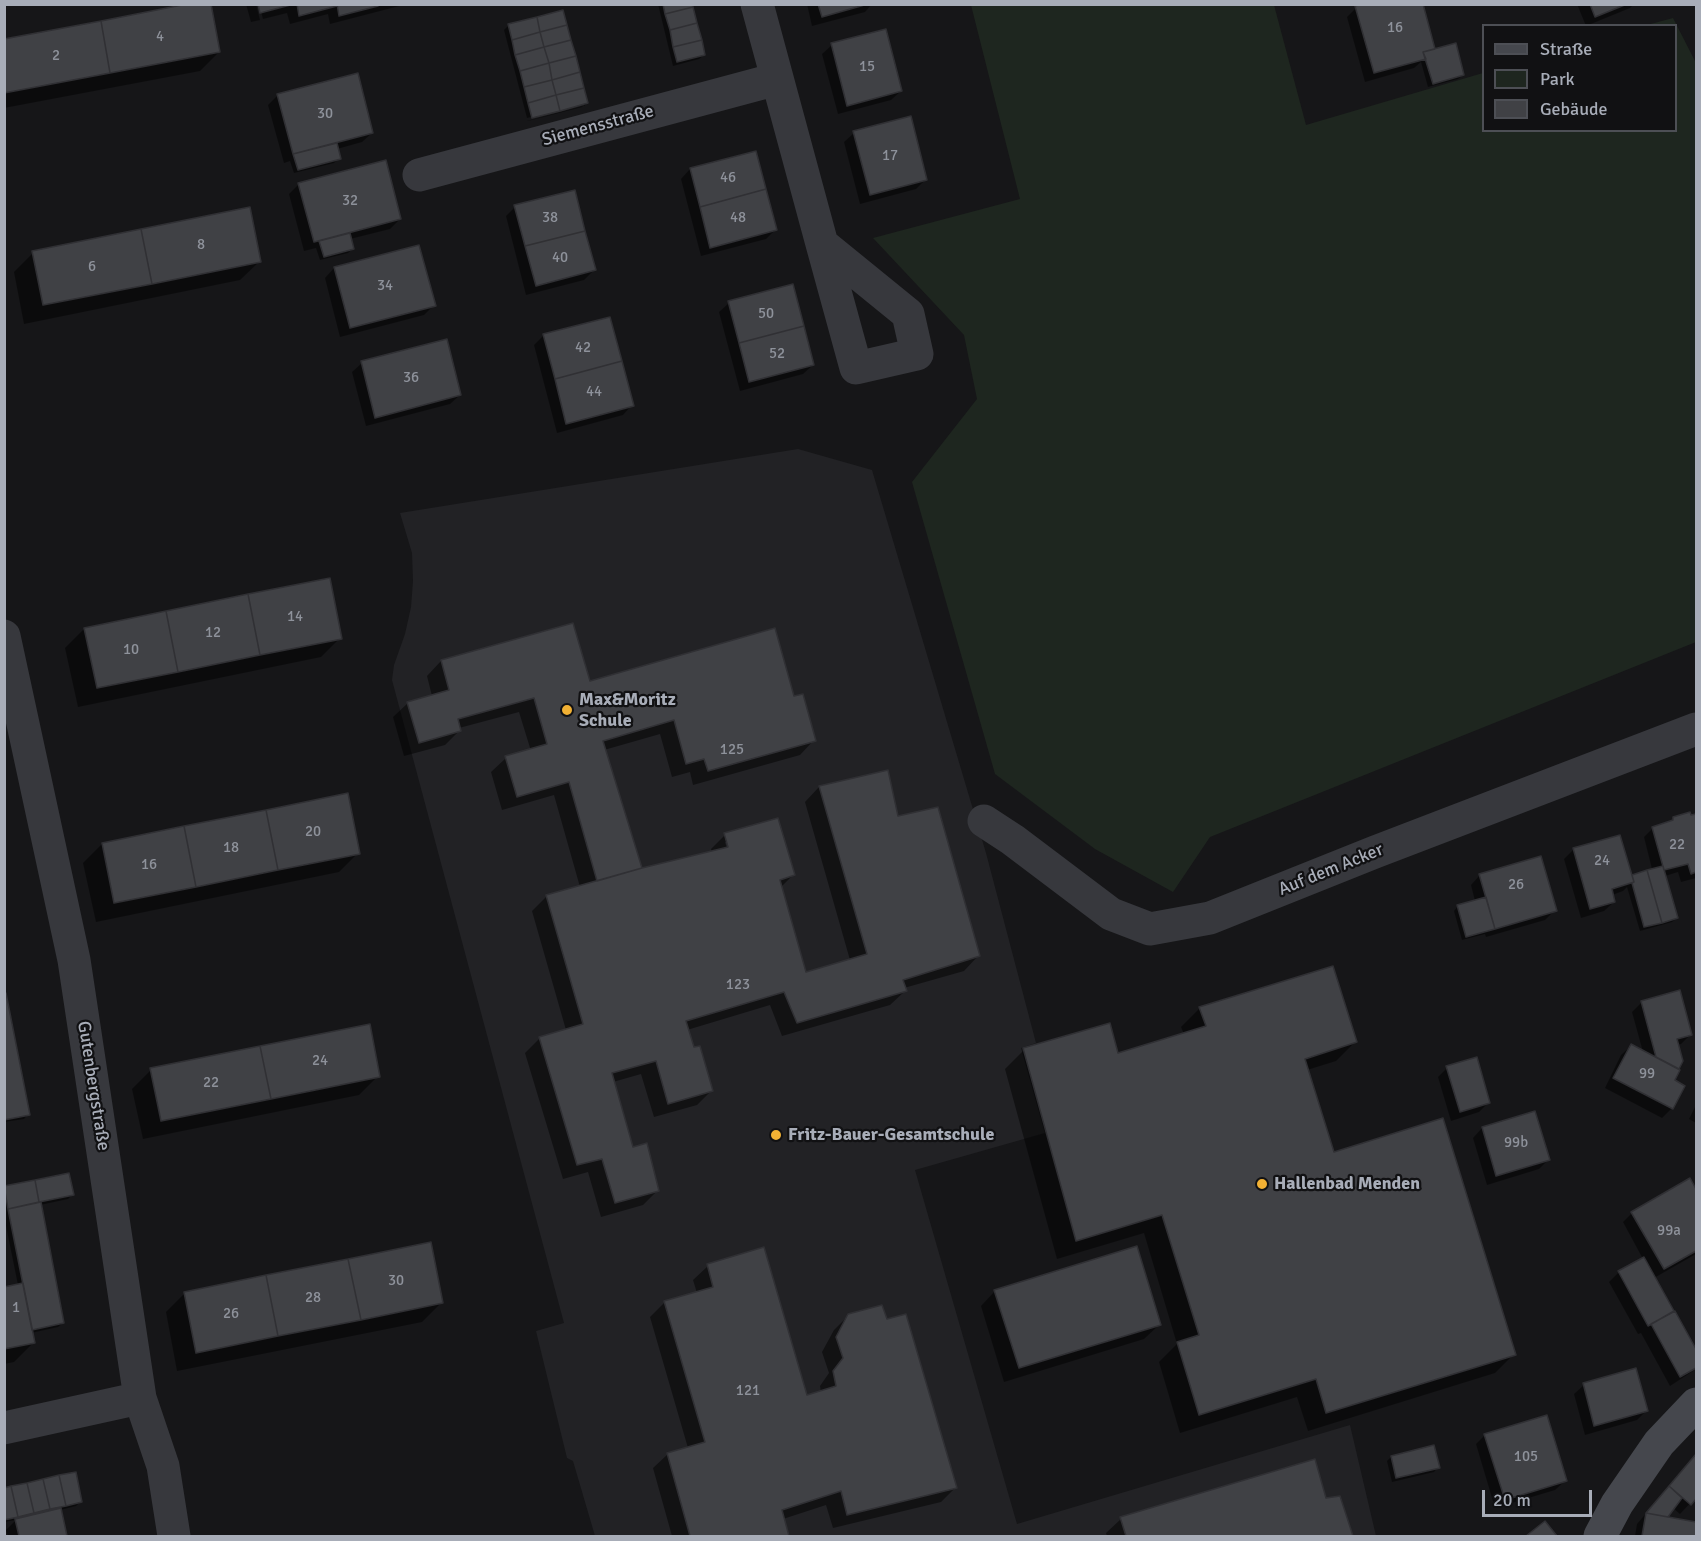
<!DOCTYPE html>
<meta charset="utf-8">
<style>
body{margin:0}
#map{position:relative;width:1701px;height:1541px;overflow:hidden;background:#161618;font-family:Signika,sans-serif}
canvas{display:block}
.frame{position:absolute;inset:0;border:6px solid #a8adb8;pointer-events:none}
.legend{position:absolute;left:1482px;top:24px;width:195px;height:108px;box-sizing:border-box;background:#111113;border:2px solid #4d4f55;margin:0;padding:8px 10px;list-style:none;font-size:18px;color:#a8adb8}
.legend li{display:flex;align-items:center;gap:12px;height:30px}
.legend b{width:30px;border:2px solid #4d4f55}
.scale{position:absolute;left:1482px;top:1490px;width:110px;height:27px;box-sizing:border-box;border:3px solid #a8adb8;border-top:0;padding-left:8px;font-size:18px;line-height:21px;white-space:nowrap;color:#a8adb8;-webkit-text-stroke:4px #111113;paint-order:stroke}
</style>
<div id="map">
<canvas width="1701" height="1541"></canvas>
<div class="frame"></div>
<ul class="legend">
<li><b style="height:8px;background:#45474d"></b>Straße</li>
<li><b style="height:16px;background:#1e261f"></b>Park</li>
<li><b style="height:16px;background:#404145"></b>Gebäude</li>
</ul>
<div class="scale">20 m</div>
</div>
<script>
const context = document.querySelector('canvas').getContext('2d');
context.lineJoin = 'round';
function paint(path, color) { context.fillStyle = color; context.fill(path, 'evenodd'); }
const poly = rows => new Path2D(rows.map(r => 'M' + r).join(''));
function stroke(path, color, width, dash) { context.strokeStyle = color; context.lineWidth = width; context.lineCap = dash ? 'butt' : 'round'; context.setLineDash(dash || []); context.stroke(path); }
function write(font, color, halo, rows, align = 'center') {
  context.font = font + ' Signika,sans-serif'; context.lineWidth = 4.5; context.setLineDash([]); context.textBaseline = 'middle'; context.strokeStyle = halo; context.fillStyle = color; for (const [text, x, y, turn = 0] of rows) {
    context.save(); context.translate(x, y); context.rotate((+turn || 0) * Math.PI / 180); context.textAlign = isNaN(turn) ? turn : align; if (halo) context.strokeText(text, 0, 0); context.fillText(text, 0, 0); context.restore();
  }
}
paint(poly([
 [798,449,872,470,986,853,1036,1043,1021,1048,1045,1133,915,1170,1017,1524,1350,1425,1376,1536,595,1536,573,1461,567,1458,536,1331,564,1323,392,680,394,665,405,634,411,607,413,581,412,553,400,513]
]), '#222225');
paint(poly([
 [971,5,1274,5,1306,125,1483,73,1484,130,1676,130,1676,26,1647,25,1673,18,1696,63,1696,642,1210,837,1173,892,1095,849,995,774,912,482,977,399,964,335,873,238,1020,199]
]), '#1e261f');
paint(poly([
 [246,4,256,4,260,20,251,22],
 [259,4,407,4,330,24,328,14,290,24,287,13,263,19],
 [658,4,691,4,704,55,699,59,673,66],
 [807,4,872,4,865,12,812,26],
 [1577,4,1634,4,1630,8,1586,26],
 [1356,8,1434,51,1463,75,1458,79,1428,87,1421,62,1414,68,1365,82,1347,17],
 [562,12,587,103,584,106,584,103,527,118,504,30,508,26],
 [4,40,219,52,200,71,4,108],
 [832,45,901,91,891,100,838,114,822,54],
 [278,95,372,133,362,142,337,149,339,158,334,163,294,173,290,161,284,163,268,105],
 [583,106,582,107,528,121,527,121],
 [854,133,926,179,916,189,860,204,844,142],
 [690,169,775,230,766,239,701,256,681,179],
 [299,184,400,219,390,229,350,239,353,248,348,253,320,260,316,248,304,251,289,194],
 [515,207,594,270,584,280,526,295,506,216],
 [33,253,260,261,240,280,24,324,14,272],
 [334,268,434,305,424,315,340,337,325,278],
 [729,303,813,365,803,374,740,391,719,312],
 [544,335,632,405,623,415,557,433,534,345],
 [362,363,460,395,450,404,366,426,352,372],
 [84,629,340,638,321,657,78,707,65,648],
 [441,661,589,683,793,698,814,740,800,755,693,785,690,772,672,777,660,734,604,750,641,870,712,853,711,849,725,835,793,875,781,887,805,974,850,960,805,802,819,787,887,771,897,817,978,956,964,971,904,988,905,991,890,1005,782,1036,770,1005,687,1030,711,1091,697,1105,654,1117,641,1074,613,1082,632,1149,658,1190,643,1205,601,1217,588,1172,563,1179,525,1053,540,1038,566,1030,532,911,547,896,580,887,554,795,502,810,491,772,506,758,531,751,519,712,459,728,460,730,445,745,404,756,393,717,408,703,432,696,427,676],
 [725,842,728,842,729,855],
 [1696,815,1696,878,1681,882,1678,872,1665,876,1677,918,1672,922,1640,931,1627,887,1623,891,1612,895,1614,902,1604,911,1581,918,1564,859,1574,849,1631,878,1652,869,1644,837,1653,828,1669,823,1673,819],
 [102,844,358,853,339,872,96,922,83,863],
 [1480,875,1555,910,1545,920,1486,937,1485,934,1462,940,1454,911,1458,906,1475,901,1471,885],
 [4,995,28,1114,24,1119,4,1122],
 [1642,1002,1691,1034,1681,1044,1677,1045,1682,1061,1673,1081,1683,1086,1671,1109,1662,1118,1605,1088,1621,1055,1631,1046,1643,1052,1632,1012],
 [1200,1008,1355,1042,1336,1061,1307,1070,1333,1154,1514,1354,1495,1373,1308,1431,1297,1397,1180,1433,1159,1362,1177,1344,1144,1233,1057,1259,1005,1069,1024,1050,1117,1055,1184,1034,1181,1027],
 [1447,1068,1488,1103,1479,1112,1451,1121,1438,1077],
 [151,1070,378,1076,359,1095,143,1139,132,1089],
 [1696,1105,1696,1123,1689,1119],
 [1482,1128,1548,1160,1539,1169,1487,1185,1473,1138],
 [1690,1180,1696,1192,1696,1254,1654,1278,1696,1353,1696,1369,1670,1386,1641,1333,1638,1334,1609,1282,1619,1272,1643,1259,1623,1222,1632,1213],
 [4,1187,72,1195,68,1199,40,1205,63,1323,58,1327,31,1333,33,1343,14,1362,4,1364,4,1288,18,1285,4,1216],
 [708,1266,806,1397,821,1392,820,1386,829,1373,822,1352,834,1330,849,1315,886,1321,956,1487,941,1502,833,1528,826,1505,783,1519,788,1536,672,1536,653,1468,668,1454,688,1448,650,1317,664,1303,697,1293,693,1280],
 [995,1291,1159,1325,1144,1339,1004,1382,981,1306],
 [185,1293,441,1303,422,1322,177,1371,166,1312],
 [1584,1385,1646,1411,1637,1420,1585,1435,1574,1394],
 [1485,1435,1565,1481,1555,1490,1495,1508,1476,1444],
 [1696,1455,1696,1497,1680,1514,1673,1508,1665,1518,1696,1523,1696,1536,1635,1536,1637,1524],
 [1391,1457,1438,1467,1434,1472,1392,1482,1387,1461],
 [4,1489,80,1502,76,1506,60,1510,66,1536,8,1536,6,1530,16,1520,4,1522],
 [1339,1497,1351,1536,1107,1536,1106,1533,1121,1519]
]), '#0007');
const building = poly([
 [187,4,211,4,220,52,110,73,101,21,187,4],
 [258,4,294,4,260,13,258,4],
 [297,4,337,4,337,6,299,16,297,4],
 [337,4,377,4,378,6,339,16,337,4],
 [663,4,692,4,693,7,665,14,663,4],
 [818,4,868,4,822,17,818,4],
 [1362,4,1423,4,1435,49,1423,52,1426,59,1374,73,1355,6,1362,4],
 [1590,4,1627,4,1595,17,1590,4],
 [693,7,697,23,670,30,665,14,693,7],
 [563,10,567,25,540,32,537,17,563,10],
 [537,17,540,32,512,40,508,24,537,17],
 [101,21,110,73,4,93,4,39,101,21],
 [697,23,702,40,673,47,670,30,697,23],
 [567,25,571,40,544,47,540,32,567,25],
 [886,29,902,91,847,106,831,43,886,29],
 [540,32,544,47,515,55,512,40,540,32],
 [571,40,576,56,549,63,544,47,571,40],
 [702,40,705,55,677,62,673,47,702,40],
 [1456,43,1464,75,1433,84,1423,52,1456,43],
 [544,47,549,63,520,71,515,55,544,47],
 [576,56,580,72,552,80,549,63,576,56],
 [549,63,552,80,524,87,520,71,549,63],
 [580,72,584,88,556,95,552,80,580,72],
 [358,73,373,133,293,154,277,94,358,73],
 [552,80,556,95,528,103,524,87,552,80],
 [584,88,588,103,560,111,556,95,584,88],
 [556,95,560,111,532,118,528,103,556,95],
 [911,116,927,180,870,195,853,131,911,116],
 [337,143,341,159,298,170,293,154,337,143],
 [756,151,766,189,700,207,690,168,756,151],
 [386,160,401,219,314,242,298,183,386,160],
 [766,189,777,230,710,248,700,207,766,189],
 [575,190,585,231,525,246,514,205,575,190],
 [250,207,261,262,152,284,141,229,250,207],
 [141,229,152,284,43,305,32,251,141,229],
 [585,231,596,270,536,286,525,246,585,231],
 [350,233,354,249,324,257,319,241,350,233],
 [419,245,436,306,350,328,334,267,419,245],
 [793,284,804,326,739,343,728,301,793,284],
 [610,317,622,361,555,379,543,334,610,317],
 [804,326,814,365,749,382,739,343,804,326],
 [447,339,461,395,375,418,361,361,447,339],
 [622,361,634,406,566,424,555,379,622,361],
 [330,578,342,639,260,655,248,594,330,578],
 [248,594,260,655,178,672,166,611,248,594],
 [166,611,178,672,97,688,84,628,166,611],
 [573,623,590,681,775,628,794,696,803,694,816,741,708,771,704,759,686,764,674,720,603,741,642,868,597,881,569,782,517,797,505,756,547,744,534,698,458,719,461,731,419,743,407,702,449,690,441,660,573,623],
 [888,770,898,816,938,807,980,956,903,980,907,991,797,1023,784,992,686,1021,694,1047,700,1046,713,1091,668,1104,656,1061,612,1073,633,1147,647,1143,659,1191,615,1203,602,1159,577,1165,539,1037,583,1024,546,895,642,868,728,847,724,833,778,818,795,875,780,880,806,972,867,954,819,786,888,770],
 [348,793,360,854,278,870,266,810,348,793],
 [266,810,278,870,196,887,184,826,266,810],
 [1690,812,1691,815,1696,814,1696,872,1691,874,1688,864,1664,870,1652,827,1673,820,1673,817,1690,812],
 [184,826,196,887,114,903,102,843,184,826],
 [1620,835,1634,882,1612,889,1615,902,1590,909,1573,848,1620,835],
 [1541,856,1557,911,1495,929,1479,874,1541,856],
 [1663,866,1678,918,1662,923,1647,870,1663,866],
 [1647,870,1662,923,1644,927,1632,883,1634,882,1632,875,1647,870],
 [1486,897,1495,929,1466,937,1457,905,1486,897],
 [1333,966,1357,1042,1305,1059,1334,1152,1443,1118,1516,1355,1326,1413,1316,1379,1199,1415,1177,1342,1199,1335,1162,1215,1076,1241,1023,1048,1110,1023,1118,1053,1206,1026,1199,1007,1333,966],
 [1680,990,1692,1035,1677,1039,1683,1061,1679,1069,1656,1057,1641,1001,1680,990],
 [6,993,30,1115,4,1120,4,994,6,993],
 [370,1024,380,1077,271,1099,260,1046,370,1024],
 [1631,1044,1680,1070,1675,1080,1685,1086,1673,1109,1613,1078,1631,1044],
 [260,1046,271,1099,161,1121,150,1068,260,1046],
 [1477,1057,1490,1103,1460,1112,1446,1066,1477,1057],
 [1535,1111,1550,1160,1496,1176,1482,1127,1535,1111],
 [69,1173,74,1195,39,1202,35,1180,69,1173],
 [1690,1178,1696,1189,1696,1251,1664,1269,1631,1212,1690,1178],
 [35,1180,39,1202,8,1209,4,1186,35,1180],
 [41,1202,64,1323,32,1330,8,1209,41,1202],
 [431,1242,443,1303,361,1320,348,1259,431,1242],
 [1137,1246,1161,1325,1019,1368,994,1290,1137,1246],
 [764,1247,807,1395,836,1386,833,1371,843,1358,836,1337,848,1314,882,1305,887,1319,906,1314,957,1488,847,1515,841,1491,782,1510,789,1536,690,1536,667,1453,705,1442,664,1301,713,1287,707,1264,764,1247],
 [1644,1257,1674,1311,1648,1326,1618,1271,1644,1257],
 [348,1259,361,1320,278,1336,266,1275,348,1259],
 [266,1275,278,1336,196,1353,184,1292,266,1275],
 [23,1283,35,1343,4,1349,4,1287,23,1283],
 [1675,1311,1696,1349,1696,1368,1680,1377,1651,1324,1675,1311],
 [1636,1368,1648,1411,1594,1426,1583,1383,1636,1368],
 [1547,1415,1567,1481,1505,1500,1484,1434,1547,1415],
 [1434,1445,1440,1468,1396,1478,1391,1456,1434,1445],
 [1696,1454,1696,1499,1691,1505,1669,1486,1696,1454],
 [1315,1459,1326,1498,1340,1496,1353,1536,1126,1536,1120,1517,1315,1459],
 [76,1472,82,1502,66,1506,59,1475,76,1472],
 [59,1475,66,1506,50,1509,43,1479,59,1475],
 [43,1479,50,1509,34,1513,27,1483,43,1479],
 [27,1483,34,1513,18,1517,11,1486,27,1483],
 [11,1486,18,1517,4,1520,4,1488,11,1486],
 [1669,1486,1682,1498,1668,1517,1646,1513,1669,1486],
 [61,1508,67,1536,19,1536,15,1519,61,1508],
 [1646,1513,1696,1522,1696,1536,1642,1536,1646,1513],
 [1545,1521,1557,1536,1526,1536,1545,1521]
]);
paint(building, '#404145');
stroke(building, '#303034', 1.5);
stroke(poly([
 [757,4,822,244,856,368,917,354,908,314,822,244],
 [419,175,777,79],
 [4,636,74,960,140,1398,163,1466,174,1536],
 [984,821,1013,840,1111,914,1150,929,1210,918,1375,852,1696,729],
 [4,1428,140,1398]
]), '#37383d', 33);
stroke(poly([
 [1600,1536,1617,1504,1659,1443,1696,1404]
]), '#45474d', 33);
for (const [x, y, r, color] of [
 [567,710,6,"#f2b134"],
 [776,1135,6,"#f2b134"],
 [1262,1184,6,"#f2b134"]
]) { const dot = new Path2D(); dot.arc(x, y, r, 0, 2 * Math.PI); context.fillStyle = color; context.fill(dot); stroke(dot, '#111113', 2); }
write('15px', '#8e929b', null, [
 ["16",1395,28],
 ["4",160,37],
 ["2",56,56],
 ["15",867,67],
 ["30",325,114],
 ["17",890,156],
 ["46",728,178],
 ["32",350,201],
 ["38",550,218],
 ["48",738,218],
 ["8",201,245],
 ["40",560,258],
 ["6",92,267],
 ["34",385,286],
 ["50",766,314],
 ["42",583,348],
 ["52",777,354],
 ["36",411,378],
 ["44",594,392],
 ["14",295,617],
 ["12",213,633],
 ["10",131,650],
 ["125",732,750],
 ["20",313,832],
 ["22",1677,845],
 ["18",231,848],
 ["24",1602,861],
 ["16",149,865],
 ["26",1516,885],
 ["123",738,985],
 ["24",320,1061],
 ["99",1647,1074],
 ["22",211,1083],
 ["99b",1516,1143],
 ["99a",1669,1231],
 ["30",396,1281],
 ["28",313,1298],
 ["1",16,1308],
 ["26",231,1314],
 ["121",748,1391],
 ["105",1526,1457]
]);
write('18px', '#a8adb8', '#111113', [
 ["Siemensstraße",598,126,-15],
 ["Auf dem Acker",1331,870,-22],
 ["Gutenbergstraße",93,1086,81]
]);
write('bold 18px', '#a8adb8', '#111113', [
 ["Max&Moritz",579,700],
 ["Schule",579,721],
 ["Fritz-Bauer-Gesamtschule",788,1135],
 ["Hallenbad Menden",1274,1184]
], 'left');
</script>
